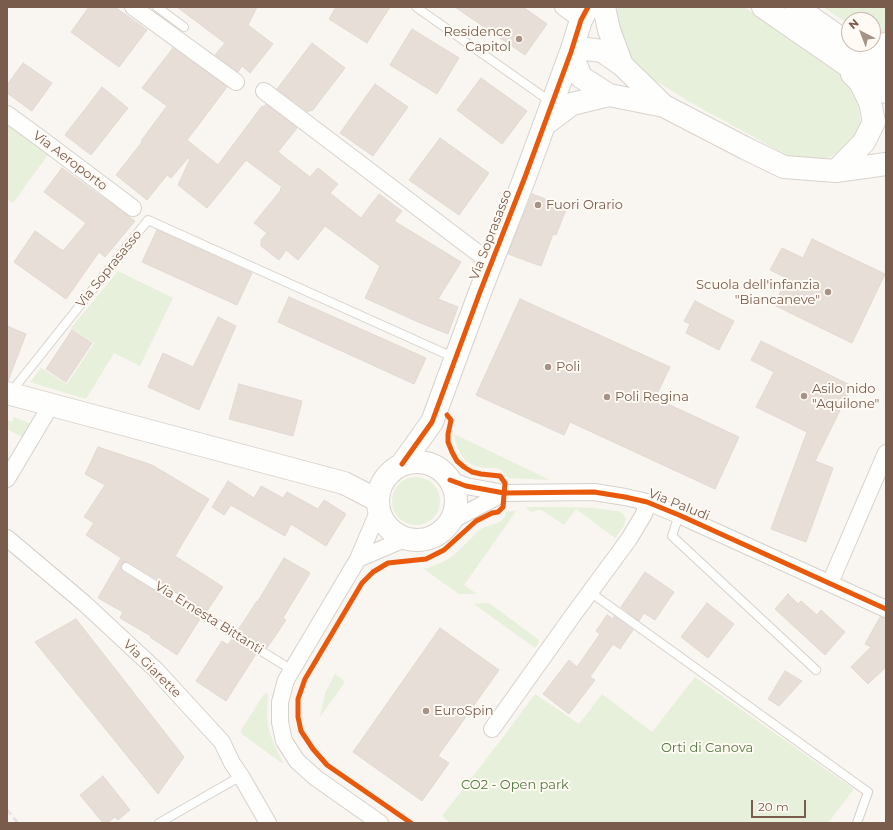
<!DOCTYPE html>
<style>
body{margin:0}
#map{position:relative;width:893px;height:830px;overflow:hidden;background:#f9f5f0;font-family:Montserrat,sans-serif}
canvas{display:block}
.frame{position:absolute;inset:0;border:8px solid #7a5c4d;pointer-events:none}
.north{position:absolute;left:841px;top:12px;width:40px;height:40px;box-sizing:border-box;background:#fffaf3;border:1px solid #cabbb1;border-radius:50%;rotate:318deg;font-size:11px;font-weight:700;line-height:16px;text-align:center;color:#7a5c4d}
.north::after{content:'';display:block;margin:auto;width:14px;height:18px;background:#a69286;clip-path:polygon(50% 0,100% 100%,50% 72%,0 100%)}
.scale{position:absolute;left:751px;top:800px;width:55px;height:18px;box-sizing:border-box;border:2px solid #7a5c4d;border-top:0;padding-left:5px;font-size:12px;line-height:14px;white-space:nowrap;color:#7a5c4d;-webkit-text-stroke:3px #fffaf3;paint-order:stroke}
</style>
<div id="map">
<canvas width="893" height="830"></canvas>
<div class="frame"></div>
<div class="north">N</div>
<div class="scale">20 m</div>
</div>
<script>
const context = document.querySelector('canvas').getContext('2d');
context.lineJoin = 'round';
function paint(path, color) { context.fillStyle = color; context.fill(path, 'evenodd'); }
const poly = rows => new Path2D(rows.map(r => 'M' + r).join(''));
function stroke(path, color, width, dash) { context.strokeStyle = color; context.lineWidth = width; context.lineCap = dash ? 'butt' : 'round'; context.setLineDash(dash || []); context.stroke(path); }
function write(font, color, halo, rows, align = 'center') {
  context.font = font + ' Montserrat,sans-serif'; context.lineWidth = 4; context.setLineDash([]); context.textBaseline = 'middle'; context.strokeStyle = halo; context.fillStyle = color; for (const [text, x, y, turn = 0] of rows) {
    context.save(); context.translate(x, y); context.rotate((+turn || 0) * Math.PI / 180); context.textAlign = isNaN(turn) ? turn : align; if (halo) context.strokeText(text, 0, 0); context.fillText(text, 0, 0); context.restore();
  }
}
paint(poly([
 [612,7,744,7,839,71,857,100,861,123,852,145,826,159,792,158,688,101,625,62],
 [823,7,886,7,886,33,883,34,873,34,873,20,849,20,849,24],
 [7,122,50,152,13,203,7,199],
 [118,271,173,298,140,366,114,353,86,399,30,382,41,368,67,384,94,343,71,328],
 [14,417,31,424,24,438,7,429,7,420,12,422],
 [454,434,550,480,551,480,509,478,500,469,495,468,482,468,470,464,465,460,457,448],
 '392 501a24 24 0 1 1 48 0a24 24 0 1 1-48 0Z',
 [530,507,562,507,594,508,615,511,619,511,624,515,626,519,624,526,615,538,576,509,564,525,542,510,537,510,532,512,525,508],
 [517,510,464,585,477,594,459,594,424,569,441,563,453,556,482,528,500,522,505,517,506,512],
 [489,603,539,640,539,642,535,648,474,604],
 [335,674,345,682,320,717,325,693],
 [695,677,854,789,828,823,450,823,442,816,507,732,535,694,579,724,602,694,652,732],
 [266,693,268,695,267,714,269,731,277,751,282,760,283,764,242,734,241,730,264,694]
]), '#e7f0db');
const building = poly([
 [89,7,115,7,147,30,119,67,71,32,89,7],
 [177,7,257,7,248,25,273,44,250,73,242,66,238,72,215,55,225,43,177,7],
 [336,7,390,7,367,43,329,19,336,7],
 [455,7,523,7,547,24,525,55,455,7],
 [412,29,459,58,437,94,390,65,412,29],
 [312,43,345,68,312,111,310,110,308,112,277,89,312,43],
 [173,48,227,87,187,140,218,165,262,106,264,107,266,104,297,128,278,152,310,177,318,168,338,184,330,193,361,218,379,194,402,211,394,221,461,262,438,299,458,307,448,334,418,322,365,298,380,266,325,226,298,260,286,250,279,260,261,246,261,240,267,233,254,223,281,190,280,189,282,187,246,160,207,208,178,185,190,159,188,158,171,178,167,175,147,200,116,175,142,142,141,141,167,106,142,88,173,48],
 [23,63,52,83,32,111,7,93,7,85,23,63],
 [481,78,527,111,502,144,457,110,481,78],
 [375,84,408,107,373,156,340,133,375,84],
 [102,87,128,108,91,155,65,135,102,87],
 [440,138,489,173,459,215,409,180,440,138],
 [62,168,135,221,105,257,99,252,66,299,14,262,35,231,63,251,86,223,44,192,62,168],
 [532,194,567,207,556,235,553,234,541,266,508,254,532,194],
 [157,230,252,273,237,305,142,262,157,230],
 [812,239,885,274,852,343,774,305,787,278,770,270,782,248,803,258,812,239],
 [289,297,426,358,414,384,278,322,289,297],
 [520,299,670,367,655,398,739,437,715,489,570,422,564,435,476,395,520,299],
 [695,301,734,321,719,350,686,333,690,324,684,321,695,301],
 [218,317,236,326,199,410,148,387,163,353,193,367,218,317],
 [7,326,26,334,8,381,7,381,7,326],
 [72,330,92,343,66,382,46,369,72,330],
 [761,341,852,386,815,461,833,468,806,542,771,529,807,432,756,407,774,372,751,360,761,341],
 [239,384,302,401,293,436,229,419,239,384],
 [98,447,152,465,209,499,175,556,223,587,207,611,129,562,124,562,122,564,121,566,121,569,123,572,200,619,177,655,150,637,151,636,120,618,123,612,98,598,121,558,86,535,94,523,84,517,105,485,85,474,98,447],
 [228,481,254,498,261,486,283,498,287,492,318,509,324,500,346,514,326,546,291,524,285,536,231,505,224,515,212,507,228,481],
 [284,558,310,573,283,618,286,620,267,648,238,630,257,601,258,601,284,558],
 [645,572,674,592,655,620,644,613,639,621,621,607,645,572],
 [788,594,798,604,801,601,817,615,821,610,845,632,825,655,775,609,788,594],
 [707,603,734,624,708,658,681,637,707,603],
 [607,615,613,619,614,616,633,630,620,649,613,644,590,677,595,680,569,714,543,694,569,660,577,667,600,634,596,631,607,615],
 [880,617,886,618,886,667,868,684,851,667,871,647,865,644,880,617],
 [76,619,184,757,158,794,35,642,76,619],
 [440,628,499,670,438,756,449,763,422,801,353,752,440,628],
 [232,639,256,654,226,701,196,681,222,641,228,645,232,639],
 [785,671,802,681,779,706,768,699,785,671],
 [103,776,130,810,118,820,115,817,107,823,103,823,80,795,103,776]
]);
paint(building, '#e6ded7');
stroke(building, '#e2d8d2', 1);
const lane = poly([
 [157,7,184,27],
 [416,7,551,102],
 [11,392,148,220,455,358],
 [679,515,672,536,816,670],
 [126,567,292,670],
 [590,592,868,792,857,823],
 [159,823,241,776]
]);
const street = poly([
 [133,7,236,82],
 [563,7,581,20],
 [264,91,491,263],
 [7,114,40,138,133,208],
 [7,479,51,405],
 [450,480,466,486,504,493,594,492,625,497,647,502,679,515,886,609],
 [378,512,358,559,286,680,280,702,280,722,284,741,297,761,316,778,380,823],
 [451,521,504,493],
 [7,538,84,603,155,669,222,742,232,763,241,776,268,823],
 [358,559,405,539],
 [830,583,886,453],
 [492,729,571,618,629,539,644,514,647,502]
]);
const secondary = poly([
 [604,7,609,30,622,65],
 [763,7,886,92],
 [796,7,849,44],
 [850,44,886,69],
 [853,44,878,46,886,44],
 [571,52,581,77,609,95,664,106,745,148,784,167,836,171,886,164],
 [571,52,586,49,602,51,622,65,664,106],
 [544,125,572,104,609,95],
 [836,171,864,142,874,122,870,102,860,82,852,74],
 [7,393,344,483,377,500],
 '378 501a39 39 0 1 1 78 0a39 39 0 1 1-78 0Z',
 [402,464,432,422,480,292,525,177,571,52,581,20,588,7]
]);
stroke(lane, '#d7d1cb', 10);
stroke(street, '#d7d1cb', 18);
stroke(secondary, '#d9d2cb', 24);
stroke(lane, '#fefefd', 8);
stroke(street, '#fefefd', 16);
stroke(secondary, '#fefefd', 22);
stroke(poly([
 [7,810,18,823]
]), '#e6e3e7', 3, [6, 4]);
stroke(poly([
 [402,464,432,422,480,292,525,177,571,52,581,20,588,7],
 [450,480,466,486,504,493,594,492,625,497,647,502,679,515,886,609],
 [411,823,327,765,313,749,301,731,298,717,298,699,305,679,362,583,373,572,388,563,426,559,444,550,476,521,492,513,498,512,503,507,505,483,500,476,481,474,472,472,464,467,457,461,452,452,448,442,448,434,450,425,451,420,447,415]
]), '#e8590c', 5);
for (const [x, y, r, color] of [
 [519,39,4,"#a69286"],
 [538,205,4,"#a69286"],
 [828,292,4,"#a69286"],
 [548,367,4,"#a69286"],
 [804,396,4,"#a69286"],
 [607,397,4,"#a69286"],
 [426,711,4,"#a69286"]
]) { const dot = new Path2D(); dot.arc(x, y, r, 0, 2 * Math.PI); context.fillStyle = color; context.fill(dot); stroke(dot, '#fffaf3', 1.5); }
write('13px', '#7a5c4d', '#fffaf3', [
 ["Residence",511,32,"right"],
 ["Capitol",511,47,"right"],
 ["Fuori Orario",546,205],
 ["Scuola dell'infanzia",820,285,"right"],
 ["\"Biancaneve\"",820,300,"right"],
 ["Poli",556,367],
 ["Asilo nido",812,389],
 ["\"Aquilone\"",812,404],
 ["Poli Regina",615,397],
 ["EuroSpin",434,711]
], 'left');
write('13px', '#7a5c4d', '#fffaf3', [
 ["Via Aeroporto",70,161,37],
 ["Via Soprasasso",491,235,-69],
 ["Via Soprasasso",109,269,-51],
 ["Via Paludi",679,505,22],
 ["Via Ernesta Bittanti",209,618,32],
 ["Via Giarette",152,669,45]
]);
write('13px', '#537a41', '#fffaf3', [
 ["Orti di Canova",707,748],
 ["CO2 - Open park",515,785]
]);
</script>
